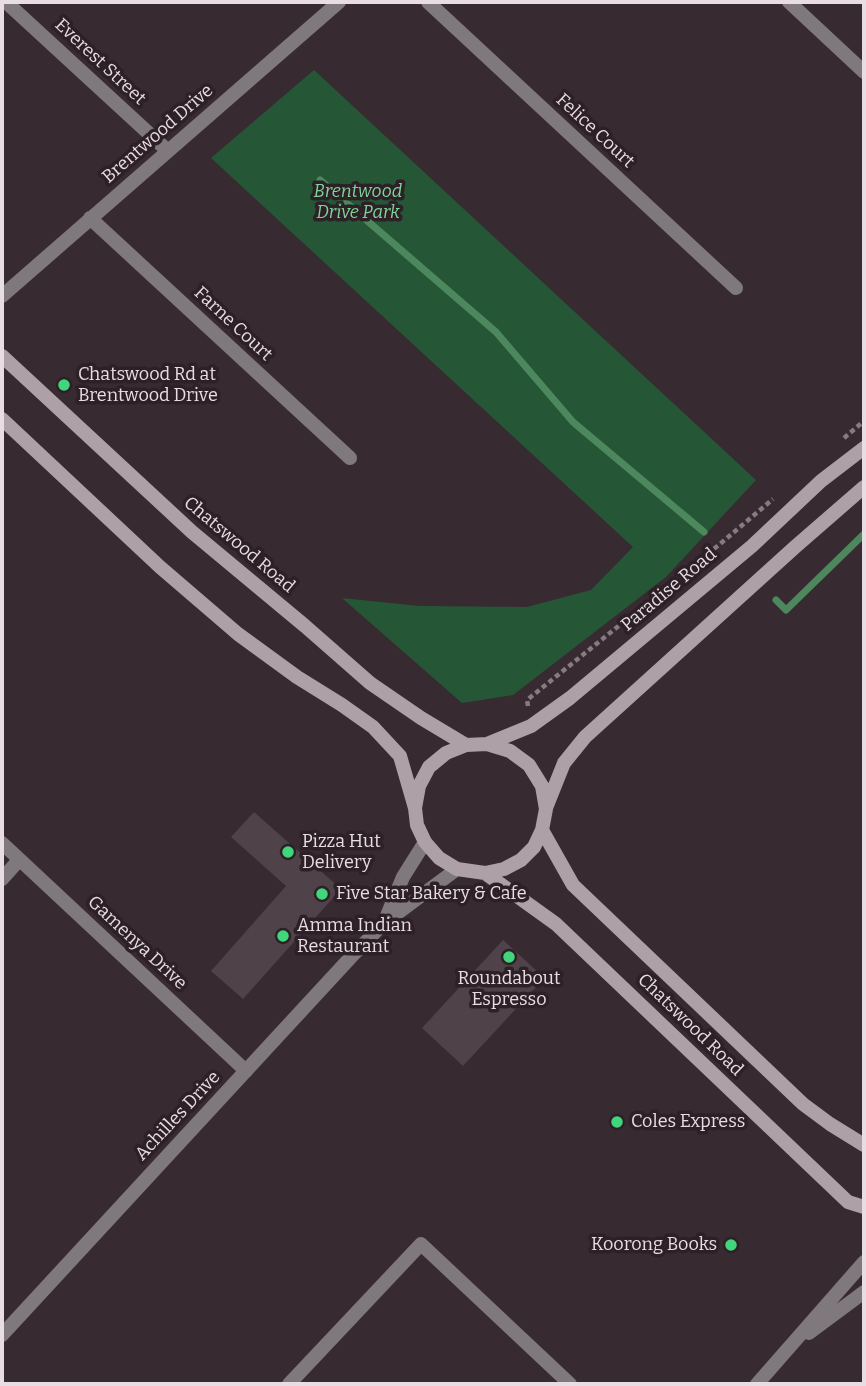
<!DOCTYPE html>
<style>
body{margin:0}
#map{position:relative;width:866px;height:1386px;overflow:hidden;background:#382a31;font-family:Bitter,serif}
canvas{display:block}
.frame{position:absolute;inset:0;border:4px solid #e7dde2;pointer-events:none}
</style>
<div id="map">
<canvas width="866" height="1386"></canvas>
<div class="frame"></div>
</div>
<script>
const context = document.querySelector('canvas').getContext('2d');
context.lineJoin = 'round';
function paint(path, color) { context.fillStyle = color; context.fill(path, 'evenodd'); }
const poly = rows => new Path2D(rows.map(r => 'M' + r).join(''));
function stroke(path, color, width, dash) { context.strokeStyle = color; context.lineWidth = width; context.lineCap = dash ? 'butt' : 'round'; context.setLineDash(dash || []); context.stroke(path); }
function write(font, color, halo, rows, align = 'center') {
  context.font = font + ' Bitter,serif'; context.lineWidth = 7; context.setLineDash([]); context.textBaseline = 'middle'; context.strokeStyle = halo; context.fillStyle = color; for (const [text, x, y, turn = 0] of rows) {
    context.save(); context.translate(x, y); context.rotate((+turn || 0) * Math.PI / 180); context.textAlign = isNaN(turn) ? turn : align; if (halo) context.strokeText(text, 0, 0); context.fillText(text, 0, 0); context.restore();
  }
}
paint(poly([
 [314,70,756,480,666,577,513,695,462,703,342,598,419,606,527,607,591,590,633,547,211,158]
]), '#255736');
stroke(poly([
 [320,180,496,332,573,422,704,532],
 [776,600,786,610,864,534]
]), '#4c875e', 7);
paint(poly([
 [254,812,341,889,243,999,211,971,286,886,231,837],
 [503,940,538,972,531,979,538,985,463,1066,422,1028]
]), '#504249');
stroke(poly([
 [844,438,864,421],
 [528,706,527,700,720,544,773,499]
]), '#877b81', 4.5, [5, 3.5]);
stroke(poly([
 [6,2,168,151],
 [428,2,736,288],
 [789,2,864,72],
 [90,218,350,458],
 [2,296,339,2],
 [2,843,246,1071],
 [2,879,19,860],
 [809,1333,864,1292],
 [289,1384,421,1244,570,1384],
 [757,1384,864,1262]
]), '#7f787c', 14);
stroke(poly([
 [384,923,403,877,425,842],
 [2,1335,351,957,383,924,457,869]
]), '#7f787c', 14);
stroke(poly([
 [2,356,192,532,305,626,370,683,421,718,466,745],
 [2,419,160,567,238,634,297,677,342,705,373,727,400,756,415,808,417,825,425,842,439,858,457,869,485,873,504,869,521,860,534,847,542,830,546,809,542,786,529,765,510,751,487,744,466,745,446,753,429,767,419,786,415,808],
 [487,744,531,726,570,698,752,546,821,481,864,448],
 [546,808,564,763,585,737,795,547,864,487],
 [542,830,573,885,803,1104,830,1124,864,1145],
 [485,873,556,924,848,1202,864,1207]
]), '#ada1a7', 14);
for (const [x, y, r, color] of [
 [64,385,7,"#40d77c"],
 [288,852,7,"#40d77c"],
 [322,894,7,"#40d77c"],
 [283,936,7,"#40d77c"],
 [509,957,7,"#40d77c"],
 [617,1122,7,"#40d77c"],
 [731,1245,7,"#40d77c"]
]) { const dot = new Path2D(); dot.arc(x, y, r, 0, 2 * Math.PI); context.fillStyle = color; context.fill(dot); stroke(dot, '#2d2027', 2.5); }
write('18px', '#e7dde2', '#2d2027', [
 ["Everest Street",100,62,43],
 ["Felice Court",595,131,43],
 ["Brentwood Drive",158,134,-41],
 ["Farne Court",233,324,43],
 ["Chatswood Road",239,545,40],
 ["Paradise Road",669,590,-40],
 ["Gamenya Drive",137,943,43],
 ["Chatswood Road",690,1025,44],
 ["Achilles Drive",178,1116,-47]
]);
write('italic 18px', '#7fd499', '#2d2027', [
 ["Brentwood",358,192],
 ["Drive Park",358,213]
]);
write('18px', '#e7dde2', '#2d2027', [
 ["Chatswood Rd at",78,375],
 ["Brentwood Drive",78,396],
 ["Pizza Hut",302,842],
 ["Delivery",302,863],
 ["Five Star Bakery & Cafe",336,894],
 ["Amma Indian",297,926],
 ["Restaurant",297,947],
 ["Roundabout",509,979,"center"],
 ["Espresso",509,1000,"center"],
 ["Coles Express",631,1122],
 ["Koorong Books",717,1245,"right"]
], 'left');
</script>
